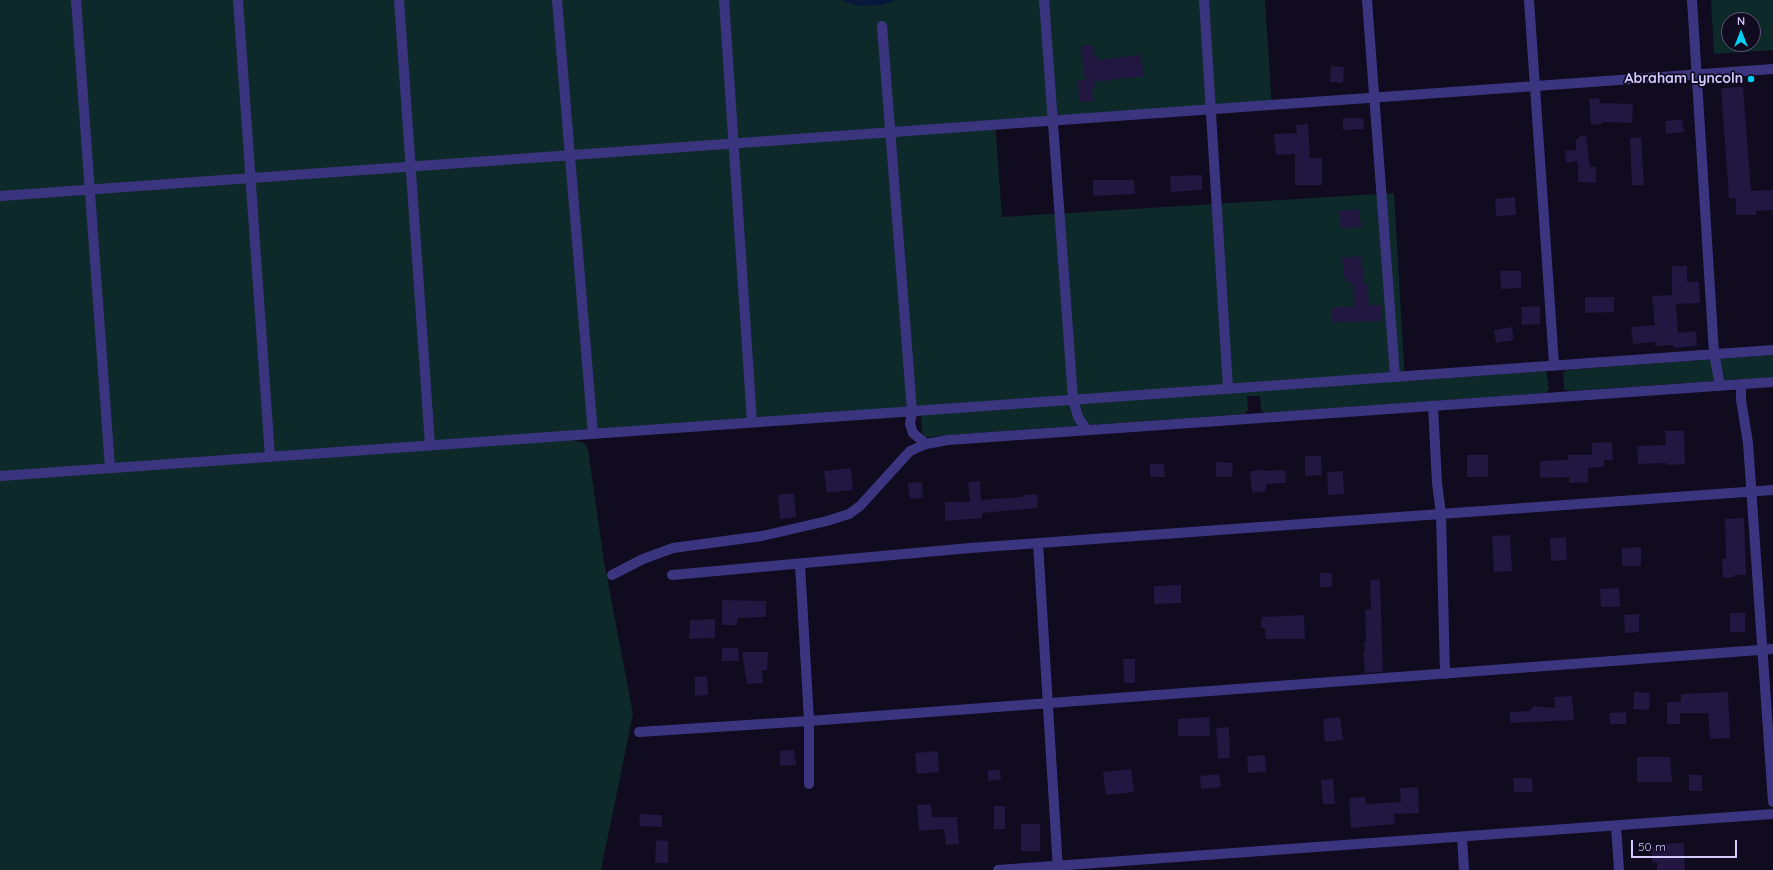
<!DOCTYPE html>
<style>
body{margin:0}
#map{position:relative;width:1773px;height:870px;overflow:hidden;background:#100b1f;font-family:Quicksand,sans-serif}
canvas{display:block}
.north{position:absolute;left:1721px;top:12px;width:40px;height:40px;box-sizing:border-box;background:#100b1f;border:1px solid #5e5779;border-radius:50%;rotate:0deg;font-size:11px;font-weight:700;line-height:16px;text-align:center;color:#d2c9ff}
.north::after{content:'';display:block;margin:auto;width:14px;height:18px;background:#00d1f4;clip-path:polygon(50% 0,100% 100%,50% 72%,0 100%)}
.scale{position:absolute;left:1631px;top:840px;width:106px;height:18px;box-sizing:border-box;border:2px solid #d2c9ff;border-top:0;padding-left:5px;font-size:12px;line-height:14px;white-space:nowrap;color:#d2c9ff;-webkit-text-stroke:3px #100b1f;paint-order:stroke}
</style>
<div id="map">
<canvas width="1773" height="870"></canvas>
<div class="north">N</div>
<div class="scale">50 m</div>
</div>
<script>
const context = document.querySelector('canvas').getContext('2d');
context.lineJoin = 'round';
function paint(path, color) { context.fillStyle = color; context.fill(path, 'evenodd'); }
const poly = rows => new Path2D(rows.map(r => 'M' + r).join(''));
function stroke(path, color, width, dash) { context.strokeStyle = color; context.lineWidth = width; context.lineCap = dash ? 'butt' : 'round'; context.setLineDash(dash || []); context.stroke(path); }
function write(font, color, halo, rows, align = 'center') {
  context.font = font + ' Quicksand,sans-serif'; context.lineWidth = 3.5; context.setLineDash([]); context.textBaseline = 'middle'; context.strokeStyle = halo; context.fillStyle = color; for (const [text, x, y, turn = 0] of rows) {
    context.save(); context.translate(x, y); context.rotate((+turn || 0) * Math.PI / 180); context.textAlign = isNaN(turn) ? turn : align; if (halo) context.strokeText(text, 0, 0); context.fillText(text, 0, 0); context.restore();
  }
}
paint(poly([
 [0,0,1265,0,1272,108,995,122,1002,217,1394,193,1405,381,1546,371,1549,389,1546,393,1265,413,1261,410,1260,396,1247,396,1248,410,1244,414,948,435,923,438,921,416,0,475],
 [1711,0,1773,0,1773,50,1714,54],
 [1729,20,1753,20,1753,44,1729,44],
 [1773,355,1773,377,1568,391,1564,389,1563,373,1566,370],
 [570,439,584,443,588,449,604,561,633,714,601,870,0,870,0,477]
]), '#0e2929');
paint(poly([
 [841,0,898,0,882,5,859,6]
]), '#07183c');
paint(poly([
 [1093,45,1094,57,1098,56,1099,60,1140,55,1144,76,1094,82,1095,88,1092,88,1093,101,1079,102,1078,81,1085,80,1081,46],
 [1331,66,1344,67,1343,83,1330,82],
 [1743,87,1751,191,1773,190,1773,210,1756,211,1756,215,1736,215,1736,198,1729,198,1721,88],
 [1599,98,1600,103,1633,104,1632,123,1602,122,1602,124,1591,125,1589,99],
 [1343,118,1363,118,1364,129,1343,130],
 [1682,119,1684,132,1666,134,1665,121],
 [1308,124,1310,158,1322,158,1322,185,1295,185,1295,154,1276,155,1274,134,1297,133,1296,125],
 [1579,136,1586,136,1590,167,1596,167,1596,183,1578,182,1578,161,1566,163,1565,151,1576,150,1576,139,1579,139],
 [1641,137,1644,185,1632,185,1630,138],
 [1202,175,1202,190,1171,192,1170,176],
 [1093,180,1134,180,1135,194,1093,196],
 [1515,197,1516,215,1496,216,1495,199],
 [1359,209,1361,227,1341,228,1339,211],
 [1361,256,1364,283,1367,283,1369,305,1381,305,1382,321,1332,322,1331,308,1355,306,1352,282,1345,282,1342,258],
 [1672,266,1687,266,1687,282,1699,282,1700,303,1676,304,1678,333,1696,331,1697,346,1674,348,1673,345,1655,346,1655,342,1633,344,1631,327,1655,325,1652,296,1672,295],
 [1500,271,1521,271,1521,288,1501,289],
 [1585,297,1614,297,1614,312,1585,313],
 [1540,306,1540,324,1522,325,1521,307],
 [1512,327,1514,340,1496,343,1494,330],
 [1665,431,1684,431,1685,464,1667,465,1666,463,1638,464,1637,446,1666,445],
 [1612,442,1613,460,1604,460,1604,467,1588,468,1588,482,1569,483,1569,477,1540,478,1540,461,1568,460,1568,455,1592,455,1592,443],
 [1467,455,1488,455,1488,477,1467,477],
 [1305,456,1321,456,1322,475,1305,476],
 [1216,462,1233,463,1232,477,1216,477],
 [1150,464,1164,464,1165,477,1150,477],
 [851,468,853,490,827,493,824,471],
 [1265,470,1265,471,1285,470,1286,483,1266,484,1266,491,1252,493,1250,471],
 [1343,471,1344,494,1328,495,1327,472],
 [980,481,981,500,1023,497,1022,495,1037,494,1038,508,982,513,982,518,945,521,945,502,970,502,968,482],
 [922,482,923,498,910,499,908,483],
 [794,493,796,517,780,519,778,495],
 [1744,518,1746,575,1734,575,1734,577,1723,578,1722,559,1726,559,1725,519],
 [1510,535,1512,571,1494,572,1492,536],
 [1566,537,1567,560,1551,561,1550,538],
 [1641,547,1641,566,1622,566,1622,548],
 [1320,573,1332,573,1332,587,1320,587],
 [1380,579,1383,672,1365,673,1363,651,1365,651,1364,642,1366,642,1365,610,1371,610,1370,580],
 [1181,585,1181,603,1154,604,1154,586],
 [1619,588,1620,607,1601,607,1600,589],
 [722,600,766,601,766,617,738,618,737,625,722,625],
 [1730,613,1745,613,1745,632,1730,632],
 [1639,614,1639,632,1625,633,1624,615],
 [1304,615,1305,639,1266,639,1265,628,1261,628,1262,617],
 [715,619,715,638,689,639,690,620],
 [722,648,738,648,739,661,722,661],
 [742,652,768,652,767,670,762,670,763,683,747,684],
 [1123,659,1135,659,1135,683,1124,683],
 [707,676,708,695,695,696,695,677],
 [1634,692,1650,693,1649,710,1633,709],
 [1728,692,1730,738,1710,739,1708,713,1680,713,1680,724,1667,724,1667,702,1681,702,1681,694],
 [1572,696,1574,720,1510,723,1510,712,1530,711,1533,706,1555,708,1554,697],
 [1626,712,1626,724,1610,724,1610,713],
 [1209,717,1210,736,1178,736,1178,719],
 [1340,717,1343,740,1325,742,1323,719],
 [1229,727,1230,758,1218,759,1216,728],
 [794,750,796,765,780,766,780,751],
 [938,751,939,772,917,774,915,753],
 [1265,755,1266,772,1248,773,1247,756],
 [1637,757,1670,757,1672,782,1637,782],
 [1131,769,1134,792,1106,795,1103,772],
 [988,770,1000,770,1001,780,988,781],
 [1219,774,1221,787,1201,789,1200,776],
 [1689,775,1702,775,1702,791,1689,791],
 [1513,778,1532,778,1533,792,1514,792],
 [1333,779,1335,804,1323,804,1321,780],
 [1418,787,1419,813,1394,814,1395,824,1351,828,1349,798,1365,797,1366,804,1401,802,1400,788],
 [931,804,932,817,957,817,959,844,946,845,944,829,919,831,917,805],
 [994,806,1005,806,1005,829,994,829],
 [640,814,662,815,662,827,639,826],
 [1021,824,1040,824,1040,851,1021,851],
 [656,840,668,841,668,863,655,863],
 [1684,843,1685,870,1657,870,1657,862,1652,863,1652,847,1659,847,1659,844]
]), '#211740');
stroke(poly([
 [76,0,110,468],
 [238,0,270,457],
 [399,0,430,445],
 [557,0,593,434],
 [724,0,752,422],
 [1044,0,1073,399,1078,417,1087,430],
 [1204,0,1228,388],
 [1367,0,1395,376],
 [1529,0,1554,364],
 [1692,0,1714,353,1720,386],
 [882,26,912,411,910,424,913,433,926,444],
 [0,196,1773,69],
 [1741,384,1741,400,1748,443,1773,802],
 [1433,406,1437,483,1441,514,1445,674],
 [0,476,1773,350],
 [1038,543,1058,870],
 [800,564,809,721,809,784],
 [612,575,643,559,673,548,762,536,827,521,849,514,860,506,910,451,926,444,948,440,1773,382],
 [672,575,970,548,1773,490],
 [639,732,809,721,1773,649],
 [1616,826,1619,870],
 [1462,837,1464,870],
 [998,870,1773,814]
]), '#3b3580', 10);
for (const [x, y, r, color] of [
 [1751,79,4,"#00d1f4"]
]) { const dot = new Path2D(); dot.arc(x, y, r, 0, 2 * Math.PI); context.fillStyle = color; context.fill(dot); stroke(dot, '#100b1f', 1.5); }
write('bold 14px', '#d2c9ff', '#100b1f', [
 ["Abraham Lyncoln",1743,79]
], 'right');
</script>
